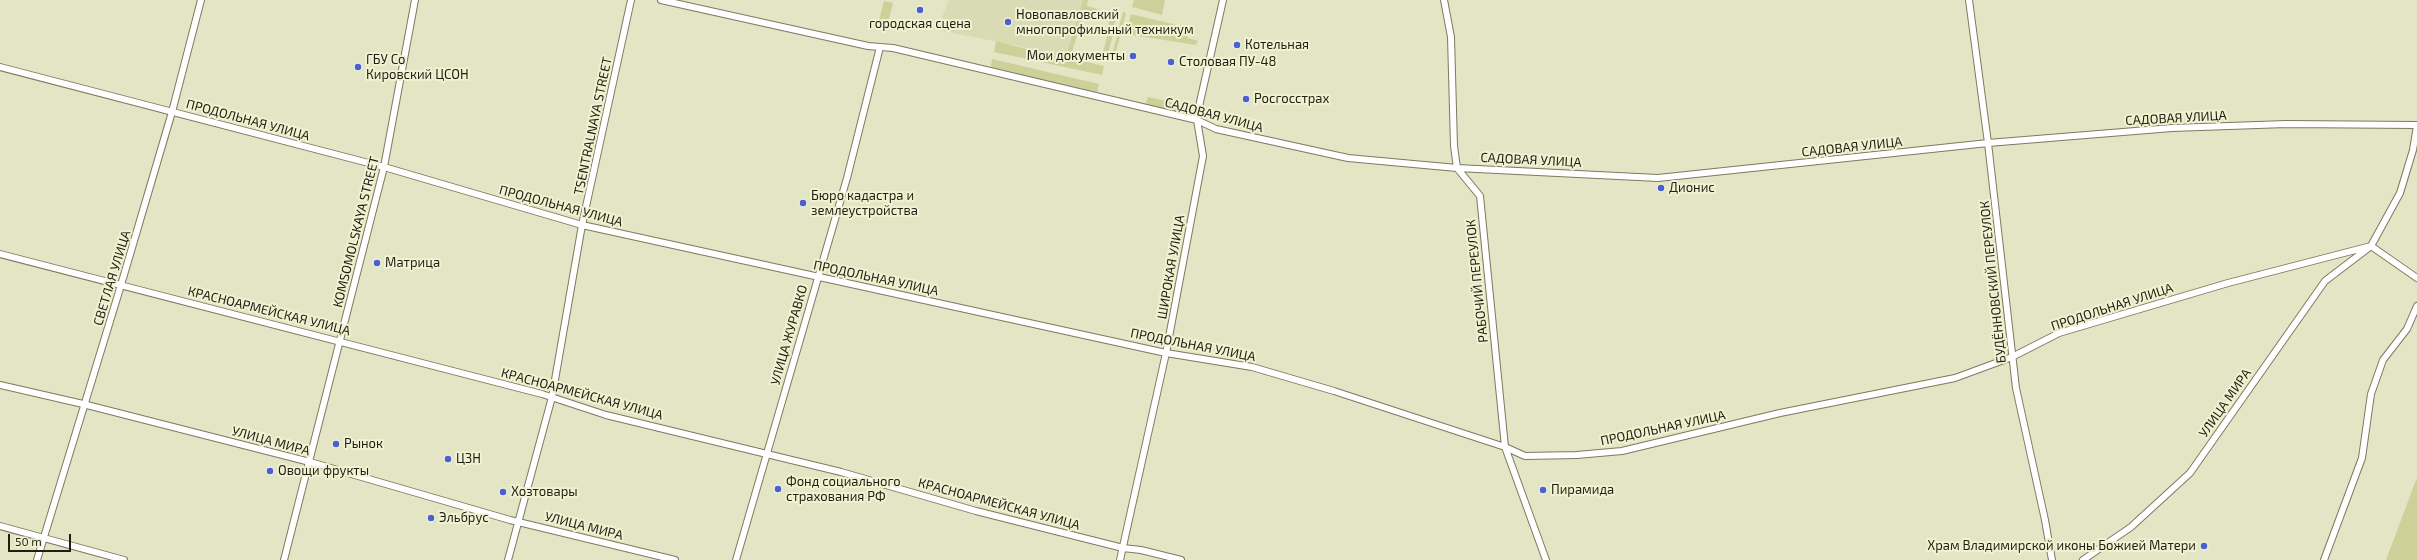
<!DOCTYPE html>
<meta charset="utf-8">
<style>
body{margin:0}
#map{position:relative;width:2417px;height:560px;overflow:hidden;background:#e3e5c5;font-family:"Exo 2",sans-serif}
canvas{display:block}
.scale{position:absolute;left:8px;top:534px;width:63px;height:18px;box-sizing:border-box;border:2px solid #1e1f13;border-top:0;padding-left:5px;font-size:12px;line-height:14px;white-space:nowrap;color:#1e1f13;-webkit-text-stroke:3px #f0f2d2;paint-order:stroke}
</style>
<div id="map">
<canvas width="2417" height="560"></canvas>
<div class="scale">50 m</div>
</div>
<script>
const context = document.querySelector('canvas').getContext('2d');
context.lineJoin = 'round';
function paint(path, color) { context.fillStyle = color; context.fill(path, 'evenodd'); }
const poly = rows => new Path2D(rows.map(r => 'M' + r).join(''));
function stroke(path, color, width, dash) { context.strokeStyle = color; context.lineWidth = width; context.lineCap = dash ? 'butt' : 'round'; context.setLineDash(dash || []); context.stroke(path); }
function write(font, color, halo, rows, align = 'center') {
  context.font = font + ' "Exo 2",sans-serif'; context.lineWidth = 4; context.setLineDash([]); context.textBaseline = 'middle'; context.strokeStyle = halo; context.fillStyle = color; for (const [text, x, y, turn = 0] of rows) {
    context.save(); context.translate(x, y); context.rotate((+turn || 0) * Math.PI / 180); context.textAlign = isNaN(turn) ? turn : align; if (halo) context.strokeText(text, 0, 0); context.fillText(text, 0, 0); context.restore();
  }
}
paint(poly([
 [949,0,1083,0,1065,59,1015,45,937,30]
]), '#d9dbb4');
paint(poly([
 [1083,0,1088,0,1087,6,1111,13,1113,9,1118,11,1113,29,1108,28,1110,18,1085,11,1070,58,1104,66,1102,75,994,52,996,41,1065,59],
 [1134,0,1165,0,1162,15,1132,7],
 [884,1,893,3,887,26,878,24],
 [1123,12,1126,13,1121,32,1118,31],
 [1131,14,1181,26,1188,38,1198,41,1196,45,1126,34],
 [1108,33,1113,35,1108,54,1103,52],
 [1117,36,1120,37,1115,55,1112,54],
 [992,59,1099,84,1097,93,991,67],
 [1148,97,1188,106,1178,113,1145,105],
 [2417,478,2417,560,2386,560,2416,480]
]), '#cdd199');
const street = poly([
 [661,0,868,46,893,48,1197,120,1216,129,1348,158,1457,168,1658,178,1988,143,2172,128,2286,124,2417,125],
 [1444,0,1451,37,1454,146,1457,168,1480,196,1505,447,1546,560],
 [1969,0,1988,143,2016,388,2045,520,2052,560],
 [0,67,384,167,582,225,1166,353,1252,367,1334,391,1505,447,1525,456,1577,455,1622,451,1780,413,1955,378,2012,357,2059,333,2228,283,2371,246],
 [2371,246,2417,278],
 [0,254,542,394,606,415,841,472,976,511,1123,548,1141,550,1181,560],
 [0,385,83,404,310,462,510,520,675,560],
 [0,526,124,560],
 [37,560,121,285,172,112,201,0],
 [284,560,384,167,415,0],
 [508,560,552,397,582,225,631,0],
 [736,560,847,178,880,47],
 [1120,560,1166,353,1203,156,1197,120,1200,102,1223,0],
 [2083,560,2131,527,2190,473,2325,281,2371,246,2400,193,2413,150,2417,126],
 [2324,560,2362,458,2371,394,2383,360,2407,329,2417,306]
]);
stroke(street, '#7a7b5f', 8);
stroke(street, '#fff', 6);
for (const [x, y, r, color] of [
 [920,10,4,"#4c5ed3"],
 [1008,22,4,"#4c5ed3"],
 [1237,45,4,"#4c5ed3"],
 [1133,56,4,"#4c5ed3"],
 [1171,62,4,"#4c5ed3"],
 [358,67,4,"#4c5ed3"],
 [1246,99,4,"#4c5ed3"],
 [1661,188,4,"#4c5ed3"],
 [803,203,4,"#4c5ed3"],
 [377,263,4,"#4c5ed3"],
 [336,444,4,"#4c5ed3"],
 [448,459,4,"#4c5ed3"],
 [270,471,4,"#4c5ed3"],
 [778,489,4,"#4c5ed3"],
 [1543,490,4,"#4c5ed3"],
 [503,492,4,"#4c5ed3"],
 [431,518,4,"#4c5ed3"],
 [2204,546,4,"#4c5ed3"]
]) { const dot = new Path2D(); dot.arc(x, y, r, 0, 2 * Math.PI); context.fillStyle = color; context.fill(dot); stroke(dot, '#f0f2d2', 1.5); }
write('13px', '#1e1f13', '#f0f2d2', [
 ["Новопавловский",1016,15],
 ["многопрофильный техникум",1016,30],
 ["городская сцена",920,24,"center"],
 ["Котельная",1245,45],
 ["Мои документы",1125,56,"right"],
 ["ГБУ Со",366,60],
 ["Кировский ЦСОН",366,75],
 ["Столовая ПУ-48",1179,62],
 ["Росгосстрах",1254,99],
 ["Дионис",1669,188],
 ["Бюро кадастра и",811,196],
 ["землеустройства",811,211],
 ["Матрица",385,263],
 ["Рынок",344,444],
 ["ЦЗН",456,459],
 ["Овощи фрукты",278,471],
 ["Фонд социального",786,482],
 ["страхования РФ",786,497],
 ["Пирамида",1551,490],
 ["Хозтовары",511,492],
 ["Эльбрус",439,518],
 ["Храм Владимирской иконы Божией Матери",2196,546,"right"]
], 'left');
write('13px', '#1e1f13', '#f0f2d2', [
 ["САДОВАЯ УЛИЦА",1214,115,15],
 ["САДОВАЯ УЛИЦА",2176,118,-3],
 ["ПРОДОЛЬНАЯ УЛИЦА",248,120,15],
 ["TSENTRALNAYA STREET",593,126,-78],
 ["САДОВАЯ УЛИЦА",1852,147,-6],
 ["САДОВАЯ УЛИЦА",1531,160,3],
 ["ПРОДОЛЬНАЯ УЛИЦА",561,206,15],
 ["KOMSOMOLSKAYA STREET",356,232,-76],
 ["ШИРОКАЯ УЛИЦА",1171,267,-80],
 ["СВЕТЛАЯ УЛИЦА",112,278,-73],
 ["ПРОДОЛЬНАЯ УЛИЦА",876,278,12],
 ["РАБОЧИЙ ПЕРЕУЛОК",1477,281,-96],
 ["БУДЁННОВСКИЙ ПЕРЕУЛОК",1993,282,-96],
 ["ПРОДОЛЬНАЯ УЛИЦА",2112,307,-18],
 ["КРАСНОАРМЕЙСКАЯ УЛИЦА",269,311,14],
 ["УЛИЦА ЖУРАВКО",789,335,-74],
 ["ПРОДОЛЬНАЯ УЛИЦА",1193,345,11],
 ["КРАСНОАРМЕЙСКАЯ УЛИЦА",582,394,15],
 ["УЛИЦА МИРА",2225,403,-55],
 ["ПРОДОЛЬНАЯ УЛИЦА",1663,428,-12],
 ["УЛИЦА МИРА",271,441,15],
 ["КРАСНОАРМЕЙСКАЯ УЛИЦА",999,504,15],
 ["УЛИЦА МИРА",584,526,14]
]);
</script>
